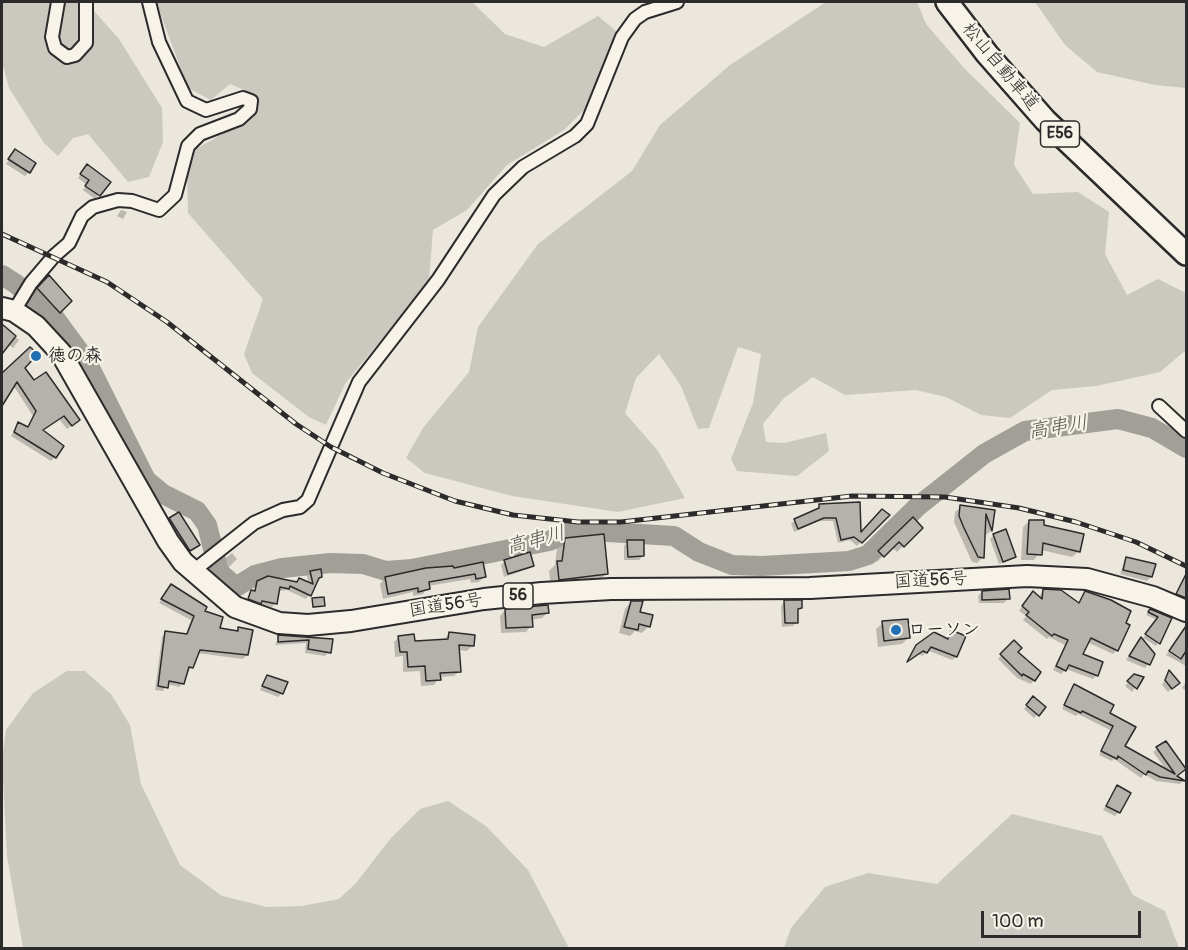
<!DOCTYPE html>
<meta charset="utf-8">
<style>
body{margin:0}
#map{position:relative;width:1188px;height:950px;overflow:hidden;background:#ebe7dd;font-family:Pangolin,sans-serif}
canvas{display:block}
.frame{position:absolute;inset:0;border:3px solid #2b2b2b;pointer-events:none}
.scale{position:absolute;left:981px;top:911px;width:160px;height:27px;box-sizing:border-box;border:3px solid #2b2b2b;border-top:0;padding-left:8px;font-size:18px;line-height:21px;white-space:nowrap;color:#2b2b2b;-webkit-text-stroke:4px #f7f3e8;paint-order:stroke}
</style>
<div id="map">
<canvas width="1188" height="950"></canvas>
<div class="frame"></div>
<div class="scale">100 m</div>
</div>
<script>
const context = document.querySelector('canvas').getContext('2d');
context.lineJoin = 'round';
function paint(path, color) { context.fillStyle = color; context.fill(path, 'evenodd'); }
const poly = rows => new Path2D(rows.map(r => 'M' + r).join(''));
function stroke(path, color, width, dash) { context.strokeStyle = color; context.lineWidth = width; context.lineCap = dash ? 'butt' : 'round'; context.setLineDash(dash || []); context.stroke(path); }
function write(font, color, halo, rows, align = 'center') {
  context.font = font + ' Pangolin,"Klee One",sans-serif'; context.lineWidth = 4.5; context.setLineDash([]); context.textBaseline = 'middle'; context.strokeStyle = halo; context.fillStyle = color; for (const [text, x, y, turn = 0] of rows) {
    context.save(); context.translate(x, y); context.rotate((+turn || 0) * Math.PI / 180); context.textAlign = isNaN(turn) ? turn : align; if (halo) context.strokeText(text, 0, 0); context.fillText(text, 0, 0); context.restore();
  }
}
paint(poly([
 [2,2,86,2,119,39,162,108,163,142,149,177,128,182,88,134,73,138,58,156,44,143,9,88,2,62],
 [156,2,472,2,505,34,544,47,598,16,616,31,587,107,564,130,507,165,467,210,433,230,429,281,345,384,326,425,309,417,252,373,244,354,263,299,188,213,187,171,194,150,235,127,258,105,253,94,230,84,211,100,188,88],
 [826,2,917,2,926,24,964,68,1020,123,1014,165,1033,194,1078,192,1109,212,1105,254,1127,295,1158,279,1186,293,1186,350,1160,372,1096,386,1052,390,1010,418,981,415,946,397,916,390,845,395,813,377,784,398,763,424,766,442,784,443,826,433,829,451,797,476,737,471,731,459,753,403,761,354,738,347,709,428,698,429,681,386,659,354,636,378,625,413,658,451,685,498,618,512,512,496,425,473,406,458,423,428,469,372,478,327,538,244,632,171,660,125,730,65],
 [1035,2,1186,2,1186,88,1155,85,1097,72,1065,45],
 [67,671,85,671,111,694,130,725,141,784,180,865,222,896,267,907,302,906,339,899,356,883,391,838,420,809,448,801,486,826,528,870,569,948,23,948,7,856,2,760,6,730,33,693],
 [1012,814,1102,836,1133,895,1165,911,1179,948,784,948,791,928,825,887,868,873,937,884]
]), '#cbc8bf');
paint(poly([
 [12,155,29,172,25,176,6,164],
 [84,170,109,182,95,199,83,190,87,185,78,178],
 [121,210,127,212,123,219,117,216],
 [43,283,70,301,53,318,32,295],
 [2,326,19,340,13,348,8,344,2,352],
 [30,349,23,368,74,424,67,429,59,419,41,431,55,457,51,461,11,436,18,424,27,428,33,416,13,385,2,403,2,376],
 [820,505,860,535,873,528,857,546,850,540,838,543,833,521,819,521,794,532,791,523,816,511],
 [961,507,993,511,991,531,986,535,984,528,983,557,977,563,972,562,954,522,955,512],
 [179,514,198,545,183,556,164,526],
 [913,520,921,528,897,552,892,547,877,562,873,558],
 [1029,521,1042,526,1079,551,1072,557,1041,550,1034,560,1021,560,1023,527],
 [994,535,1014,557,1010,560,999,564,990,539],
 [566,539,606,574,598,582,551,587,549,571,555,565,557,548],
 [628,542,643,556,639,560,624,560,624,546],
 [232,553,237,559,228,568,222,561],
 [1126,558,1151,577,1147,581,1120,574],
 [505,561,532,566,528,569,504,577,501,565],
 [482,564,485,576,479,582,471,583,470,579,428,586,423,594,413,596,413,592,383,599,380,584,385,578],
 [311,572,321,577,306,599,287,590,278,591,276,603,272,607,258,604,256,606,245,603,258,583,296,583,299,579,309,584,307,576],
 [1183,582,1186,584,1186,600,1175,595],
 [171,586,203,611,218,629,235,632,239,628,247,655,243,659,197,653,183,684,179,687,167,684,163,691,155,690,162,637,166,633,185,636,191,620,159,603],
 [1043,590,1078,604,1086,593,1117,650,1113,654,1087,642,1081,655,1097,675,1093,679,1066,669,1061,674,1053,670,1065,645,1049,637,1047,639,1023,620,1026,616,1019,611,1029,597,1039,598],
 [982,592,1008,599,1004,603,979,603,978,596],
 [313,599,323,606,312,608],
 [631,602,649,626,642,633,635,631,630,636,619,633,625,609],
 [784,602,801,608,796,612,797,622,793,626,782,627,781,606],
 [505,610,548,612,542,618,531,620,531,626,526,632,501,633,500,616],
 [1150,610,1170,619,1156,646,1143,638,1157,620,1146,615],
 [883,623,908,638,902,644,878,647,876,629],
 [952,632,956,657,952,660,927,650,923,656,918,654,907,662,917,646,946,640],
 [449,633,472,646,467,651,458,650,460,671,454,676,439,677,434,685,421,686,420,671,403,672,403,656,395,657,394,642,399,637,414,642,444,640],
 [1183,633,1186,635,1186,666,1166,655],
 [279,637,331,640,329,652,325,656,305,653,306,643,275,645],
 [1141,639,1148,664,1145,668,1126,660],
 [1014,642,1016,652,1034,680,1031,684,1017,678,998,659],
 [1169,672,1178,683,1168,692,1162,685],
 [1134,675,1142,678,1132,692,1125,686],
 [267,676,282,693,278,697,260,690],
 [1186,682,1186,691,1182,688],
 [1074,686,1108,714,1123,747,1167,771,1153,752,1157,749,1184,769,1175,776,1183,781,1180,784,1156,781,1144,774,1141,778,1114,759,1112,761,1099,755,1110,730,1078,714,1076,716,1062,709],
 [1033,699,1044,708,1034,718,1024,709],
 [1117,787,1119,812,1115,816,1103,810]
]), '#0003');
stroke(poly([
 [2,275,16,284,54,317,87,362,146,480,163,494,197,511,207,525,219,572,236,587,255,575,282,568,330,563,363,564,386,571,412,569,549,541,574,530,674,536,699,552,732,565,762,566,849,561,868,555,917,507,984,454,1025,431,1118,419,1152,428,1186,448]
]), '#a29f98', 20);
const building = poly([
 [15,149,36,163,30,173,8,159,15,149],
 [87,164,111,182,100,196,85,186,89,180,80,174,87,164],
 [49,275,72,301,60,313,37,288,49,275],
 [2,324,16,336,2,354,2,324],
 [30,347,38,354,25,368,34,380,46,372,80,420,72,426,64,416,43,430,64,446,56,458,14,432,18,422,28,427,36,411,17,382,2,406,2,373,30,347],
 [860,502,861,532,882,509,890,515,862,543,854,537,841,540,836,518,824,518,798,529,794,519,819,508,819,504,860,502],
 [960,505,995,510,992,531,986,514,984,558,978,557,964,528,959,516,960,505],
 [179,512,200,545,190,551,169,518,179,512],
 [913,517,923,528,904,547,899,542,884,557,878,551,913,517],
 [1029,520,1044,520,1044,525,1084,534,1080,552,1043,543,1042,555,1027,554,1029,520],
 [1006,529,1016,557,1003,562,993,534,1006,529],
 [604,534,608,574,559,580,557,561,562,561,565,538,604,534],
 [627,540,644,540,644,556,628,557,627,540],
 [530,552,534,566,508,574,504,560,530,552],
 [1126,557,1156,564,1152,577,1123,570,1126,557],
 [483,562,486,577,476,579,475,574,429,582,430,589,418,592,418,588,388,594,385,577,426,568,453,566,454,568,483,562],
 [321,569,322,577,319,578,311,596,290,586,289,589,280,587,277,604,262,601,261,604,248,599,251,590,255,591,257,581,268,576,297,582,299,578,313,584,310,571,321,569],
 [1186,574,1186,598,1176,594,1186,574],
 [171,584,207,607,205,611,223,617,220,628,238,631,238,627,253,630,248,655,200,650,193,668,189,667,184,684,169,681,168,688,158,686,165,631,187,634,194,616,161,599,171,584],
 [1009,589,1010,599,982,600,982,591,1009,589],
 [1043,589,1061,590,1079,603,1085,591,1111,600,1131,611,1126,623,1130,625,1118,651,1091,638,1083,654,1103,662,1098,676,1069,665,1066,671,1056,666,1068,640,1054,634,1052,636,1026,615,1029,612,1022,606,1033,591,1042,599,1043,589],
 [324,597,325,606,313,607,312,598,324,597],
 [784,600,802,600,802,608,798,609,798,623,785,623,784,600],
 [631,601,643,601,640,612,653,615,650,627,639,624,638,630,624,627,631,601],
 [548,605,549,613,532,615,533,627,506,628,505,609,548,605],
 [1150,609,1172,618,1160,644,1145,634,1158,617,1148,612,1150,609],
 [908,619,910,638,884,641,882,621,908,619],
 [1186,626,1186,651,1181,659,1169,651,1186,626],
 [951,630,966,636,957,657,931,647,927,653,923,651,907,662,916,645,934,632,948,639,951,630],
 [449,632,475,635,474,646,459,645,461,672,440,673,441,680,426,681,425,666,408,667,407,652,400,652,398,636,414,634,415,641,448,639,449,632],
 [278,635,333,639,331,653,308,649,309,640,278,642,278,635],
 [1141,637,1155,654,1150,665,1129,656,1141,637],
 [1014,640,1022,648,1018,652,1041,672,1035,681,1023,674,1022,676,1000,654,1014,640],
 [1169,670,1180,683,1172,689,1165,680,1169,670],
 [1134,674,1144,677,1137,689,1127,681,1134,674],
 [267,675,288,682,283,694,262,686,267,675],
 [1074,684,1114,705,1110,713,1136,727,1125,746,1175,774,1156,747,1166,741,1186,769,1177,776,1185,781,1160,777,1148,771,1146,775,1118,756,1117,759,1101,751,1113,726,1082,711,1081,713,1064,705,1074,684],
 [1033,696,1046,707,1039,716,1026,705,1033,696],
 [1117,785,1131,793,1120,813,1106,806,1117,785]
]);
paint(building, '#b5b2ab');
stroke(building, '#2b2b2b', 1.5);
const minor = poly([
 [58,2,52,37,55,48,67,57,75,55,86,43,86,2],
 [14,311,31,283,54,256,69,243,82,216,93,207,118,200,132,201,159,210,175,195,188,146,200,134,239,119,250,109,251,101,243,98,206,110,187,101,159,42,149,2],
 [1159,406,1186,431],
 [192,572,254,523,283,510,300,507,308,500,359,382,438,280,494,195,523,167,575,136,587,124,622,37,635,19,645,12,677,2]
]);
const trunk = poly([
 [2,308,14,311,36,326,61,353,168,541,183,562,235,607,279,623,308,625,351,621,484,599,542,593,611,589,810,588,1027,576,1087,579,1153,597,1186,611]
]);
const motorway = poly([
 [947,2,987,54,1045,120,1186,254]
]);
stroke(minor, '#2b2b2b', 16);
stroke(trunk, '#2b2b2b', 24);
stroke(motorway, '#2b2b2b', 26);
stroke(minor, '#f7f3e8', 12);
stroke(trunk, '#f7f3e8', 20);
stroke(motorway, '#f7f3e8', 21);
const rail = poly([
 [2,234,107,282,167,322,296,424,331,447,383,473,455,501,513,515,578,522,621,522,852,496,945,497,1019,508,1076,522,1136,542,1186,566]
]);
stroke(rail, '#2b2b2b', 5);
stroke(rail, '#f7f3e8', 3, [9]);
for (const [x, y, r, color] of [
 [36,356,6,"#1f6fb2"],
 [896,630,6,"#1f6fb2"]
]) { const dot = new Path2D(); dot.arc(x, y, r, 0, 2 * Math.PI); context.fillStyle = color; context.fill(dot); stroke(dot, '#f7f3e8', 2); }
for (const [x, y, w] of [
 [1060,134,39],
 [518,596,30]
]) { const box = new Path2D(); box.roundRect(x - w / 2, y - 13, w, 26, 4.5); context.fillStyle = '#f7f3e8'; context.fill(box); stroke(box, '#2b2b2b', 1.5); }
write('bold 16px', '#2b2b2b', null, [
 ["E56",1060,134],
 ["56",518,596]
]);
write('18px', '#2b2b2b', '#f7f3e8', [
 ["松山自動車道",1000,67,50],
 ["国道56号",931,581,-3],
 ["国道56号",446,606,-9]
]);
write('bold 18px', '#2b2b2b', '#f7f3e8', [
 ["徳の森",48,356],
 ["ローソン",908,630]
], 'left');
write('italic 20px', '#555451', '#f7f3e8', [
 ["高串川",1058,428,-9],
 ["高串川",536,541,-15]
]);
</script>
